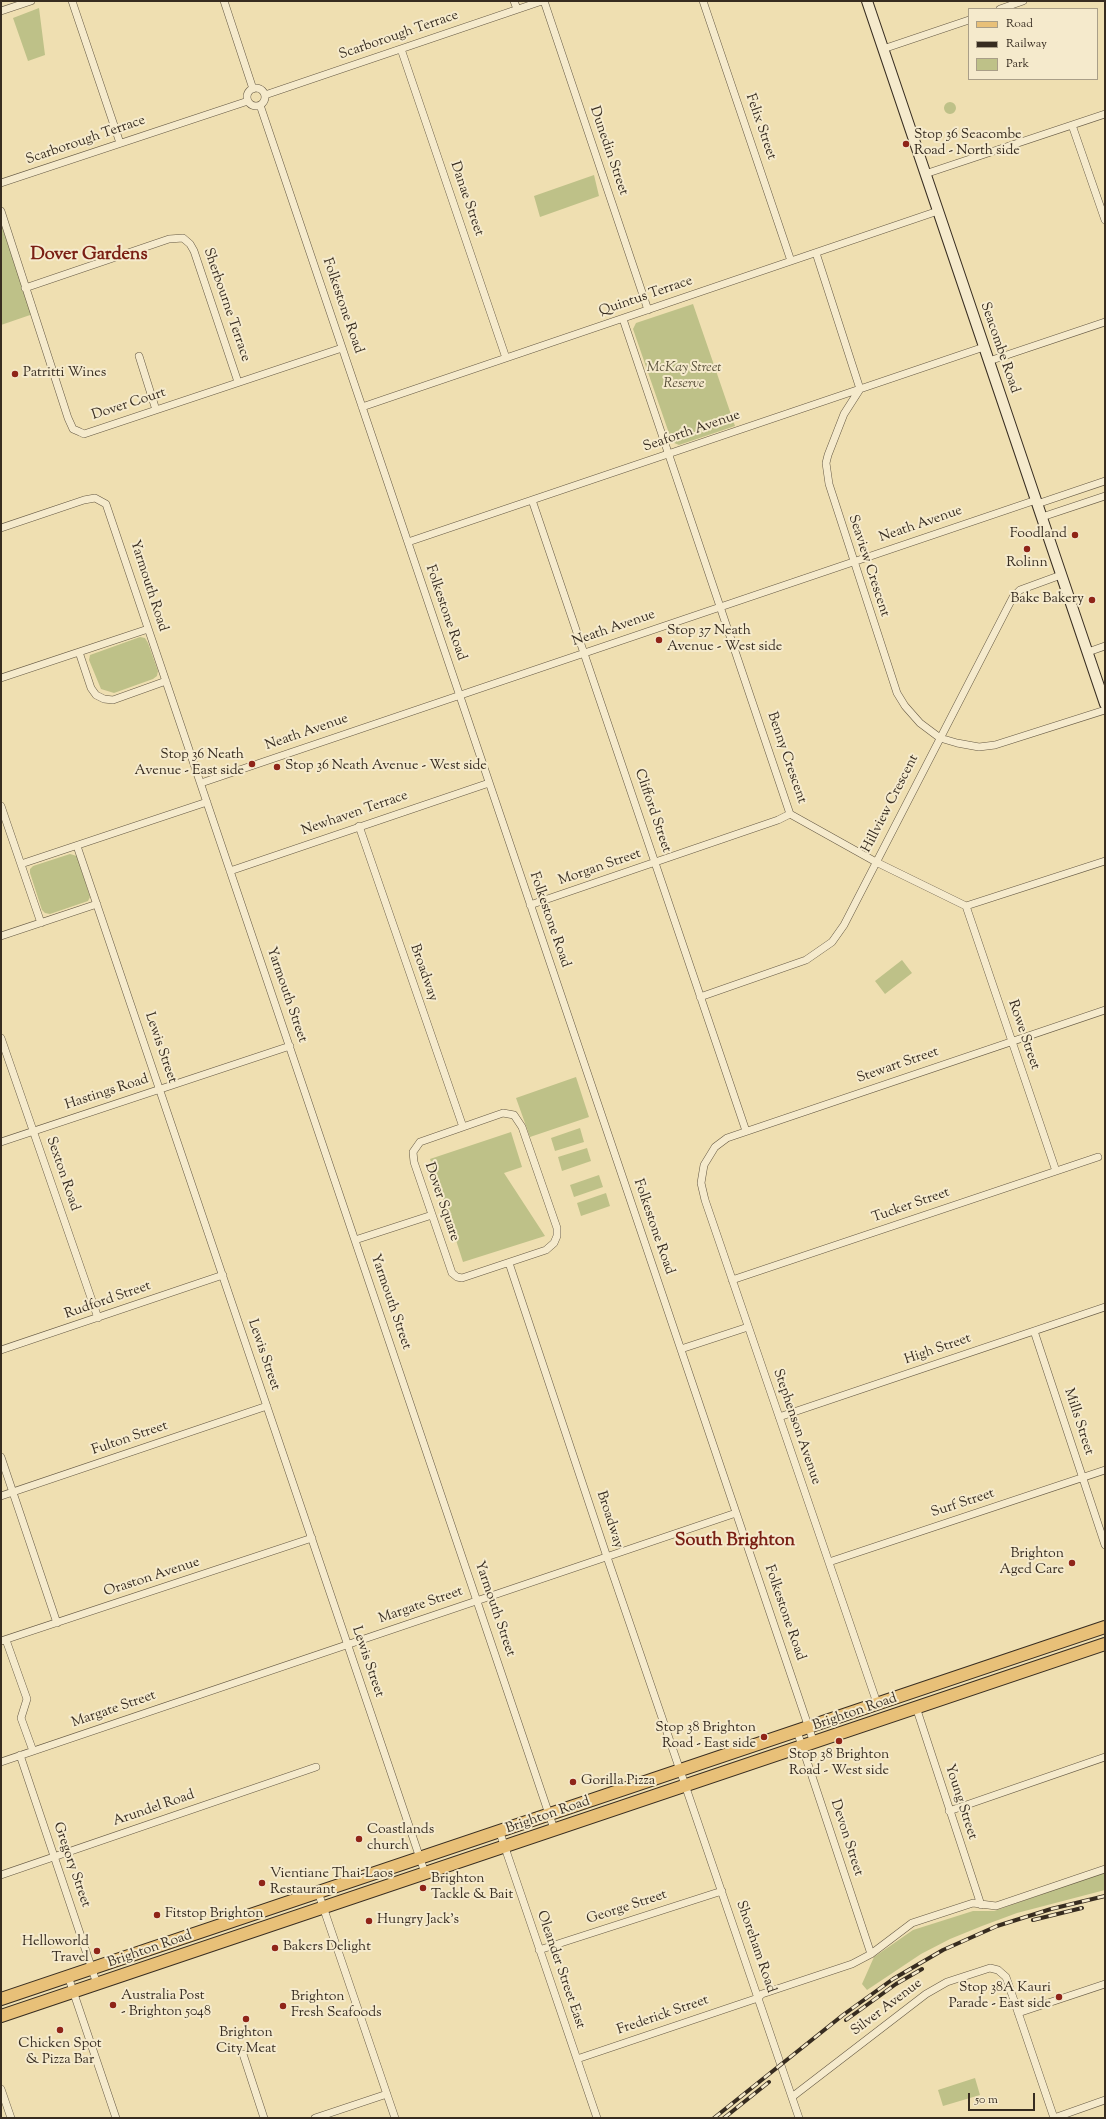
<!DOCTYPE html>
<style>
body{margin:0}
#map{position:relative;width:1106px;height:2119px;overflow:hidden;background:#efdfb1;font-family:"Sorts Mill Goudy",serif}
canvas{display:block}
.frame{position:absolute;inset:0;border:2px solid #372c20;pointer-events:none}
.legend{position:absolute;left:968px;top:8px;width:130px;height:72px;box-sizing:border-box;background:#f5eacc;border:1px solid #a99e87;margin:0;padding:5px 7px;list-style:none;font-size:12px;color:#372c20}
.legend li{display:flex;align-items:center;gap:8px;height:20px}
.legend b{width:20px;border:1px solid #a99e87}
.scale{position:absolute;left:968px;top:2093px;width:67px;height:18px;box-sizing:border-box;border:2px solid #372c20;border-top:0;padding-left:5px;font-size:12px;line-height:14px;white-space:nowrap;color:#372c20;-webkit-text-stroke:3px #f5eacc;paint-order:stroke}
</style>
<div id="map">
<canvas width="1106" height="2119"></canvas>
<div class="frame"></div>
<ul class="legend">
<li><b style="height:5px;background:#e8c078"></b>Road</li>
<li><b style="height:5px;background:#372c20"></b>Railway</li>
<li><b style="height:11px;background:#bec188"></b>Park</li>
</ul>
<div class="scale">50 m</div>
</div>
<script>
const context = document.querySelector('canvas').getContext('2d');
context.lineJoin = 'round';
function paint(path, color) { context.fillStyle = color; context.fill(path, 'evenodd'); }
const poly = rows => new Path2D(rows.map(r => 'M' + r).join(''));
function stroke(path, color, width, dash) { context.strokeStyle = color; context.lineWidth = width; context.lineCap = dash ? 'butt' : 'round'; context.setLineDash(dash || []); context.stroke(path); }
function write(font, color, halo, rows, align = 'center') {
  context.font = font + ' "Sorts Mill Goudy",serif'; context.lineWidth = 4; context.setLineDash([]); context.textBaseline = 'middle'; context.strokeStyle = halo; context.fillStyle = color; for (const [text, x, y, turn = 0] of rows) {
    context.save(); context.translate(x, y); context.rotate((+turn || 0) * Math.PI / 180); context.textAlign = isNaN(turn) ? turn : align; if (halo) context.strokeText(text, 0, 0); context.fillText(text, 0, 0); context.restore();
  }
}
paint(poly([
 [39,8,45,55,28,61,13,18],
 '944 108a6 6 0 1 1 12 0a6 6 0 1 1-12 0Z',
 [594,175,599,196,540,217,534,196],
 [1,218,33,314,1,325],
 [693,304,735,426,679,445,672,442,633,329,636,323],
 [140,637,145,638,148,643,158,671,157,676,153,679,114,693,101,689,89,660,90,655],
 [70,854,77,856,90,897,88,901,50,914,45,913,42,910,30,873,30,869,33,866],
 [902,960,912,973,885,994,875,981],
 [576,1077,589,1117,530,1137,516,1098],
 [580,1128,584,1142,555,1151,551,1138],
 [511,1132,522,1167,504,1173,545,1236,463,1262,430,1159],
 [587,1148,591,1161,562,1171,558,1157],
 [599,1175,603,1187,574,1197,570,1185],
 [606,1193,610,1206,581,1216,577,1203],
 [1105,1872,1105,1890,1017,1913,982,1926,950,1939,921,1954,867,1990,862,1984,874,1957,913,1930,973,1911,994,1911],
 [975,2078,980,2095,943,2106,938,2090]
]), '#bec188');
const street = poly([
 [72,1,120,143],
 [224,1,253,89],
 [514,1,517,9],
 [544,1,648,310],
 [703,1,791,261],
 [1000,9,1023,1],
 [1,11,31,1],
 [401,49,506,358],
 [883,49,969,20],
 '247 97a9 9 0 1 1 18 0a9 9 0 1 1-18 0Z',
 [265,95,542,1],
 [260,105,814,1743],
 [1072,125,1105,220],
 [925,174,1105,114],
 [1,183,248,101],
 [1,211,68,418,73,429,80,432,84,434,342,348],
 [816,253,860,389,844,414,828,455,826,463,829,484,897,693,905,706,920,723,940,738,957,743,979,747,995,745,1105,710],
 [25,288,169,239,183,238,190,244,194,251,238,382],
 [623,319,790,814,876,862,966,906,1105,861],
 [139,356,156,410],
 [989,361,1105,322],
 [362,407,938,211],
 [532,500,746,1131],
 [1037,504,1105,481],
 [1042,517,1105,496],
 [1,528,84,500,95,498,106,504,554,1829],
 [408,542,984,347],
 [79,652,91,688,96,695,104,699,113,700,166,681],
 [1088,652,1105,646],
 [1,678,148,629],
 [201,783,1036,500],
 [1,806,41,923],
 [359,826,463,1127],
 [77,846,425,1873],
 [21,864,207,802],
 [230,871,489,783],
 [530,905,778,820,790,814],
 [966,906,1056,1171],
 [1,936,97,904],
 [700,997,806,960,832,942,844,925,1013,597,1020,590,1061,575],
 [1,1038,98,1318],
 [503,1113,514,1115,522,1127,557,1228,557,1236,554,1243,546,1250,462,1278,457,1277,452,1273,414,1162,413,1152,420,1142,503,1113],
 [1,1142,290,1046],
 [355,1240,432,1215],
 [509,1263,607,1557,799,2118],
 [732,1280,1098,1157],
 [1034,1331,1105,1545],
 [681,1349,748,1327],
 [1,1350,223,1275],
 [779,1417,1105,1307],
 [1,1457,57,1623],
 [1,1496,267,1406],
 [829,1562,1105,1470],
 [6,1640,27,1699,21,1718,33,1751],
 [1,1641,312,1538],
 [877,1703,705,1200,701,1183,704,1165,715,1147,727,1138,1105,1010],
 [916,1707,981,1905],
 [797,1731,871,1954],
 [20,1755,97,1984],
 [1,1762,736,1513],
 [949,1811,1105,1757],
 [499,1830,597,2118],
 [1,1875,316,1767],
 [318,1892,395,2118],
 [539,1950,722,1891],
 [68,1976,116,2118],
 [1018,2013,1105,1984],
 [243,2054,264,2118],
 [577,2059,758,1998,762,1994,852,1964,871,1954,912,1923,973,1903,996,1906,1105,1869],
 [1,2089,11,2118],
 [792,2097,926,1994,947,1982,990,1968,998,1970,1006,1977,1054,2118],
 [315,2118,387,2094],
 [1054,2118,1105,2100]
]);
const secondary = poly([
 [867,1,1105,704]
]);
const primary = poly([
 [1,1999,1105,1627],
 [1,2016,1105,1644]
]);
stroke(street, '#655944', 8);
stroke(secondary, '#372c20', 12);
stroke(primary, '#372c20', 14);
stroke(street, '#f5eacc', 7);
stroke(secondary, '#f5eacc', 10);
stroke(primary, '#e8c078', 12);
const rail = poly([
 [1033,1920,1082,1908],
 [846,2020,896,1984,922,1969],
 [714,2118,843,2015,893,1979,943,1950,997,1926,1051,1909,1105,1896],
 [724,2118,769,2082]
]);
stroke(rail, '#372c20', 4);
stroke(rail, '#f5eacc', 2.5, [8]);
for (const [x, y, r, color] of [
 [906,144,4,"#8f2418"],
 [15,374,4,"#8f2418"],
 [1075,535,4,"#8f2418"],
 [1027,549,4,"#8f2418"],
 [1092,600,4,"#8f2418"],
 [659,640,4,"#8f2418"],
 [252,764,4,"#8f2418"],
 [277,767,4,"#8f2418"],
 [1072,1563,4,"#8f2418"],
 [764,1737,4,"#8f2418"],
 [839,1741,4,"#8f2418"],
 [573,1782,4,"#8f2418"],
 [359,1839,4,"#8f2418"],
 [262,1883,4,"#8f2418"],
 [423,1888,4,"#8f2418"],
 [157,1915,4,"#8f2418"],
 [369,1921,4,"#8f2418"],
 [275,1948,4,"#8f2418"],
 [97,1951,4,"#8f2418"],
 [1059,1997,4,"#8f2418"],
 [113,2005,4,"#8f2418"],
 [283,2006,4,"#8f2418"],
 [246,2019,4,"#8f2418"],
 [60,2030,4,"#8f2418"]
]) { const dot = new Path2D(); dot.arc(x, y, r, 0, 2 * Math.PI); context.fillStyle = color; context.fill(dot); stroke(dot, '#f5eacc', 1.5); }
write('14px', '#372c20', '#f5eacc', [
 ["Scarborough Terrace",399,36,-19],
 ["Felix Street",760,127,71],
 ["Scarborough Terrace",86,141,-19],
 ["Dunedin Street",608,151,71],
 ["Danae Street",466,199,71],
 ["Quintus Terrace",646,297,-19],
 ["Sherbourne Terrace",226,305,71],
 ["Folkestone Road",342,306,71],
 ["Seacombe Road",999,348,71],
 ["Dover Court",129,405,-18],
 ["Seaforth Avenue",692,432,-19],
 ["Neath Avenue",921,525,-19],
 ["Seaview Crescent",868,566,72],
 ["Yarmouth Road",148,586,72],
 ["Folkestone Road",445,613,71],
 ["Neath Avenue",614,629,-19],
 ["Neath Avenue",307,733,-19],
 ["Benny Crescent",786,758,71],
 ["Hillview Crescent",891,804,-63],
 ["Clifford Street",652,811,71],
 ["Newhaven Terrace",355,814,-19],
 ["Morgan Street",600,868,-19],
 ["Folkestone Road",549,920,71],
 ["Broadway",423,973,71],
 ["Yarmouth Street",286,995,71],
 ["Rowe Street",1023,1035,71],
 ["Lewis Street",160,1048,71],
 ["Stewart Street",898,1066,-19],
 ["Hastings Road",107,1093,-18],
 ["Sexton Road",62,1174,71],
 ["Dover Square",441,1202,71],
 ["Tucker Street",911,1206,-19],
 ["Folkestone Road",653,1227,71],
 ["Rudford Street",108,1301,-19],
 ["Yarmouth Street",390,1302,71],
 ["High Street",938,1350,-19],
 ["Lewis Street",263,1355,71],
 ["Mills Street",1078,1422,72],
 ["Stephenson Avenue",796,1427,71],
 ["Fulton Street",130,1439,-19],
 ["Surf Street",963,1504,-18],
 ["Broadway",609,1520,72],
 ["Oraston Avenue",152,1578,-18],
 ["Margate Street",421,1606,-19],
 ["Yarmouth Street",494,1609,71],
 ["Folkestone Road",784,1613,71],
 ["Lewis Street",367,1662,71],
 ["Margate Street",114,1710,-19],
 ["Brighton Road",855,1713,-19],
 ["Young Street",960,1802,72],
 ["Arundel Road",154,1809,-19],
 ["Brighton Road",548,1816,-19],
 ["Devon Street",846,1838,72],
 ["Gregory Street",71,1865,71],
 ["George Street",627,1908,-18],
 ["Shoreham Road",755,1947,71],
 ["Brighton Road",150,1950,-19],
 ["Oleander Street East",560,1970,71],
 ["Silver Avenue",887,2008,-37],
 ["Frederick Street",663,2016,-19]
]);
write('14px', '#372c20', '#f5eacc', [
 ["Stop 36 Seacombe",914,136],
 ["Road - North side",914,152],
 ["Patritti Wines",23,374],
 ["Foodland",1067,535,"right"],
 ["Rolinn",1027,564,"center"],
 ["Bake Bakery",1084,600,"right"],
 ["Stop 37 Neath",667,632],
 ["Avenue - West side",667,648],
 ["Stop 36 Neath",244,756,"right"],
 ["Avenue - East side",244,772,"right"],
 ["Stop 36 Neath Avenue - West side",285,767],
 ["Brighton",1064,1555,"right"],
 ["Aged Care",1064,1571,"right"],
 ["Stop 38 Brighton",756,1729,"right"],
 ["Road - East side",756,1745,"right"],
 ["Stop 38 Brighton",839,1756,"center"],
 ["Road - West side",839,1772,"center"],
 ["Gorilla Pizza",581,1782],
 ["Coastlands",367,1831],
 ["church",367,1847],
 ["Vientiane Thai-Laos",270,1875],
 ["Restaurant",270,1891],
 ["Brighton",431,1880],
 ["Tackle & Bait",431,1896],
 ["Fitstop Brighton",165,1915],
 ["Hungry Jack's",377,1921],
 ["Helloworld",89,1943,"right"],
 ["Travel",89,1959,"right"],
 ["Bakers Delight",283,1948],
 ["Stop 38A Kauri",1051,1989,"right"],
 ["Parade - East side",1051,2005,"right"],
 ["Australia Post",121,1997],
 ["- Brighton 5048",121,2013],
 ["Brighton",291,1998],
 ["Fresh Seafoods",291,2014],
 ["Brighton",246,2034,"center"],
 ["City Meat",246,2050,"center"],
 ["Chicken Spot",60,2045,"center"],
 ["& Pizza Bar",60,2061,"center"]
], 'left');
write('italic 14px', '#59513a', '#f5eacc', [
 ["McKay Street",684,369],
 ["Reserve",684,385]
]);
write('bold 18px', '#7a1f14', '#f5eacc', [
 ["Dover Gardens",89,256],
 ["South Brighton",735,1542]
]);
</script>
